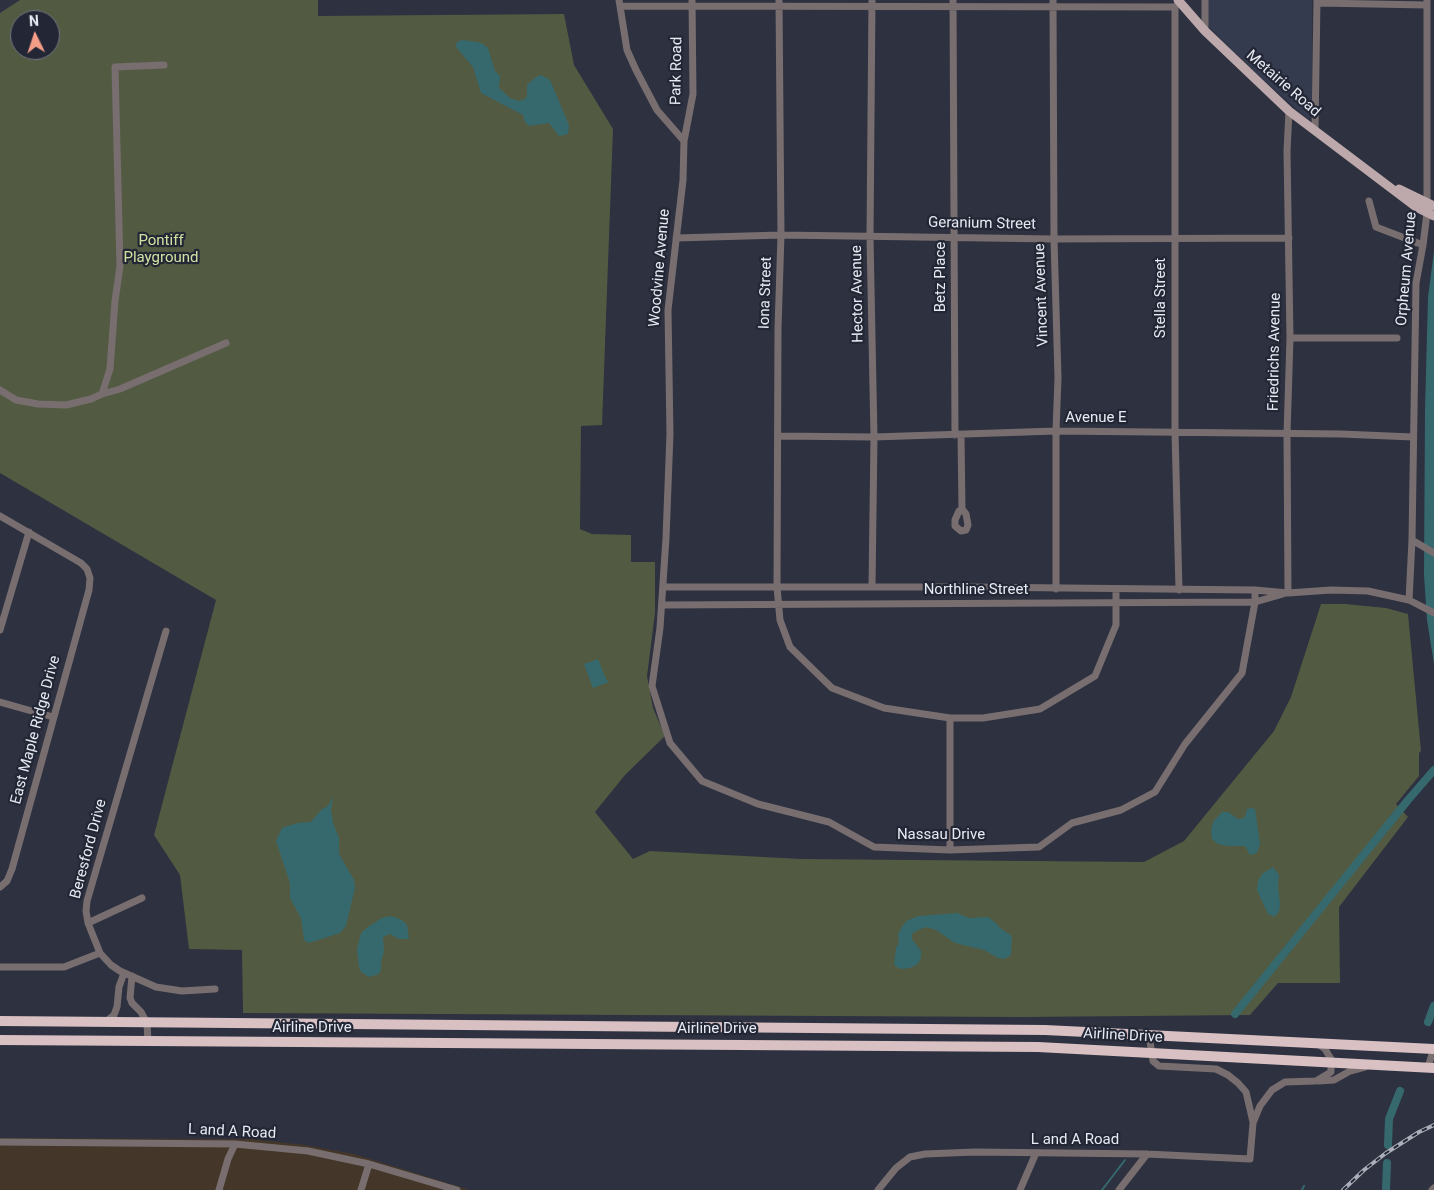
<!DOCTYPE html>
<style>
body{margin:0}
#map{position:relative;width:1434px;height:1190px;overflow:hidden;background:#2d3140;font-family:Roboto,sans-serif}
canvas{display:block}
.north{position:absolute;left:10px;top:10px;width:50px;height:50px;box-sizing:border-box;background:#232735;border:1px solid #717581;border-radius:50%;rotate:356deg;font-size:14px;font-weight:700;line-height:20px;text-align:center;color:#e6eaf3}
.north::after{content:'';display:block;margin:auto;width:18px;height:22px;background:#f49e88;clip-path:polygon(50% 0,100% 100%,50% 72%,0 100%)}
</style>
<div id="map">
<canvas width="1434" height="1190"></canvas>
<div class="north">N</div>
</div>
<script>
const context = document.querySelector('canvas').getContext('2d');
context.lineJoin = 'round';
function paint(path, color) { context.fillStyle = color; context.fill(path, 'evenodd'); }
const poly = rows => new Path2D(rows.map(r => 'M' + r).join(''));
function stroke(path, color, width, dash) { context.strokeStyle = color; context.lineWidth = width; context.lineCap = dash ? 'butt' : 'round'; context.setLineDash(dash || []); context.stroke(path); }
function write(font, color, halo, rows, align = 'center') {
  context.font = font + ' Roboto,sans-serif'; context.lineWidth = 4.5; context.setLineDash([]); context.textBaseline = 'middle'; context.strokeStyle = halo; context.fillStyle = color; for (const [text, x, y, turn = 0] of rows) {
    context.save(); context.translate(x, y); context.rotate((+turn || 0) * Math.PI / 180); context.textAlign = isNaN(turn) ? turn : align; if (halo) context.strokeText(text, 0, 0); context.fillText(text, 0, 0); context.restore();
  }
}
paint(poly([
 [0,1138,251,1139,305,1145,354,1154,470,1190,0,1190]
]), '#443729');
paint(poly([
 [1208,0,1312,0,1312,115,1308,119,1259,76,1208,26]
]), '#343b4f');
paint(poly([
 [20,0,318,0,318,16,564,14,574,65,613,129,602,425,581,426,580,529,592,534,631,535,631,562,655,562,655,613,647,676,653,708,665,736,625,775,595,812,633,859,650,851,801,859,1144,862,1184,841,1274,731,1291,697,1321,604,1345,604,1386,608,1408,614,1421,751,1419,753,1419,776,1396,804,1408,817,1339,907,1340,983,1278,983,1250,1015,1022,1017,243,1013,242,950,189,949,180,875,154,835,216,600,0,473,0,13],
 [20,20,50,20,50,50,20,50]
]), '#535a42');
paint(poly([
 [462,40,477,42,483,44,488,48,495,71,500,76,499,88,510,98,519,101,525,99,527,96,527,85,536,77,541,75,550,80,569,125,568,134,559,136,549,123,529,126,525,122,523,115,481,93,473,67,456,47,457,42],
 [1434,251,1434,664,1427,620,1424,575,1425,410,1428,297],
 [598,659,606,679,609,682,593,688,584,664],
 [333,797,331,810,333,823,339,838,339,854,354,880,355,888,346,926,340,933,309,943,304,940,301,918,290,898,290,883,276,841,282,828,297,823,311,822,321,810,328,806],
 [1251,808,1255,809,1260,844,1257,853,1250,855,1245,846,1228,846,1218,844,1212,839,1211,830,1213,822,1222,812,1228,812,1238,819,1241,819,1245,817,1247,809],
 [1273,867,1279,875,1278,886,1280,904,1279,912,1274,917,1268,914,1257,890,1258,881,1262,874],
 [957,913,969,918,988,917,996,923,1000,928,1012,936,1011,955,1004,959,998,958,984,950,955,943,936,930,926,927,918,930,912,934,912,939,921,951,921,958,918,964,910,968,900,969,894,965,896,948,899,942,898,934,903,925,908,920,919,916],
 [391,916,402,920,407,925,409,939,399,939,390,934,385,936,383,938,384,951,381,962,381,970,379,974,369,977,361,972,359,967,357,950,360,937,362,932,368,927,382,918]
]), '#36696e');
stroke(poly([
 [1102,1190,1125,1160],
 [1302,1190,1304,1186]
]), '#36696e', 2);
stroke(poly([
 [1235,1014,1408,800,1434,770],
 [1428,1022,1434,1006],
 [1388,1145,1389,1119,1400,1091],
 [1386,1190,1387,1163]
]), '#36696e', 8);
stroke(poly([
 [619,0,627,50,636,70,657,110,684,141,683,180,668,310,670,434,666,538,660,628,652,686,670,743,702,781,758,804,829,822,874,847,950,850,1039,847,1072,823,1121,810,1155,792,1185,744,1242,673,1255,602,1255,590],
 [779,0,781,235,778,328,777,587,780,620,790,647,832,688,884,708,950,718,983,718,1040,709,1095,676,1116,625,1116,589],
 [872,0,870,237,874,437,872,587],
 [953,0,955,435],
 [1053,0,1054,239,1058,378,1056,431,1056,589],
 [1317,3,1427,5],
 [620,6,1175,7,1177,5],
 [1175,7,1175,432,1179,590],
 [1205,31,1205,0],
 [1315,130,1317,0],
 [684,141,693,94,692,0],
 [1369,201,1376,227,1423,245],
 [676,238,781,235,1054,239,1289,238],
 [1290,338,1397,338],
 [0,390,16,400,38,404,66,405,91,399,102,394,120,389,226,343],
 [102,394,110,369,115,301,120,266,115,67,164,65],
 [961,435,962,509,959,511,955,520,955,526,961,531,966,530,968,525,966,514,962,509],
 [779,436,874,437,1056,431,1341,434,1413,437],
 [0,516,81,563,87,569,90,578,89,590,12,869,7,881,0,887],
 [1412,540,1434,553],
 [663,587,970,587,1255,590,1288,593,1331,590,1368,591,1409,600,1434,613],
 [1288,593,1287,434,1290,338,1287,151,1289,111],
 [1409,600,1412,540,1416,283,1423,245,1427,213,1427,0],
 [662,605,1255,602,1283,594],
 [0,630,29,532],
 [166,631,87,901,86,911,88,923,100,953,111,965,120,971,156,987,182,991,215,989],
 [0,702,53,717],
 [950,718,950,850],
 [88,923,142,898],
 [0,967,64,967,100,953],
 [132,976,130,998,132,1003,141,1012,147,1023,148,1042],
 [106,1022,114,1015,117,1007,119,987,124,973],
 [1149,1035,1153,1061,1159,1066,1216,1069,1228,1075,1238,1083,1246,1092,1253,1122],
 [1428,1067,1434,1048],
 [1319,1081,1334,1080,1350,1071,1365,1067],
 [0,1142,235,1144,308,1151,369,1164,457,1190],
 [219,1190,228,1159,235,1144],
 [361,1190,369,1164],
 [878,1190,896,1168,910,1157,925,1154,975,1152,1147,1154,1250,1159,1253,1123,1260,1106,1272,1090,1285,1082,1316,1081,1331,1072,1331,1059,1325,1049,1318,1044],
 [1020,1190,1036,1153],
 [1119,1190,1147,1154],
 [1432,1190,1434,1188]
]), '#786e6f', 7);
stroke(poly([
 [1178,0,1205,31,1289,111,1416,207,1434,216],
 [1399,189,1434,206]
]), '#bda9ab', 9);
stroke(poly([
 [0,1021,1045,1030,1434,1049],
 [0,1040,1038,1047,1434,1068]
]), '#d8c0c3', 10);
const rail = poly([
 [1343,1190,1364,1170,1386,1153,1419,1132,1434,1125]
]);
stroke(rail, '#aaaeb9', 4);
stroke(rail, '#232735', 2, [5.5]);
write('15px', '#e6eaf3', '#232735', [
 ["Park Road",677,71,-89],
 ["Metairie Road",1283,84,41],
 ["Geranium Street",982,224,1],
 ["Woodvine Avenue",660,268,-85],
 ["Orpheum Avenue",1407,269,-85],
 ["Betz Place",941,277,-90],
 ["Iona Street",766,293,-88],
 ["Hector Avenue",858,294,-91],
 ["Vincent Avenue",1042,295,-92],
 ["Stella Street",1161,298,-90],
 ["Friedrichs Avenue",1275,352,-89],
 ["Avenue E",1096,418],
 ["Northline Street",976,590],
 ["East Maple Ridge Drive",36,730,-75],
 ["Nassau Drive",941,835],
 ["Beresford Drive",89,849,-75],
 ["Airline Drive",312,1028],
 ["Airline Drive",717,1029],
 ["Airline Drive",1123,1036,3],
 ["L and A Road",232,1132,3],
 ["L and A Road",1075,1140]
]);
write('15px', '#d1e2a2', '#232735', [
 ["Pontiff",161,241],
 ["Playground",161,258]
]);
</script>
